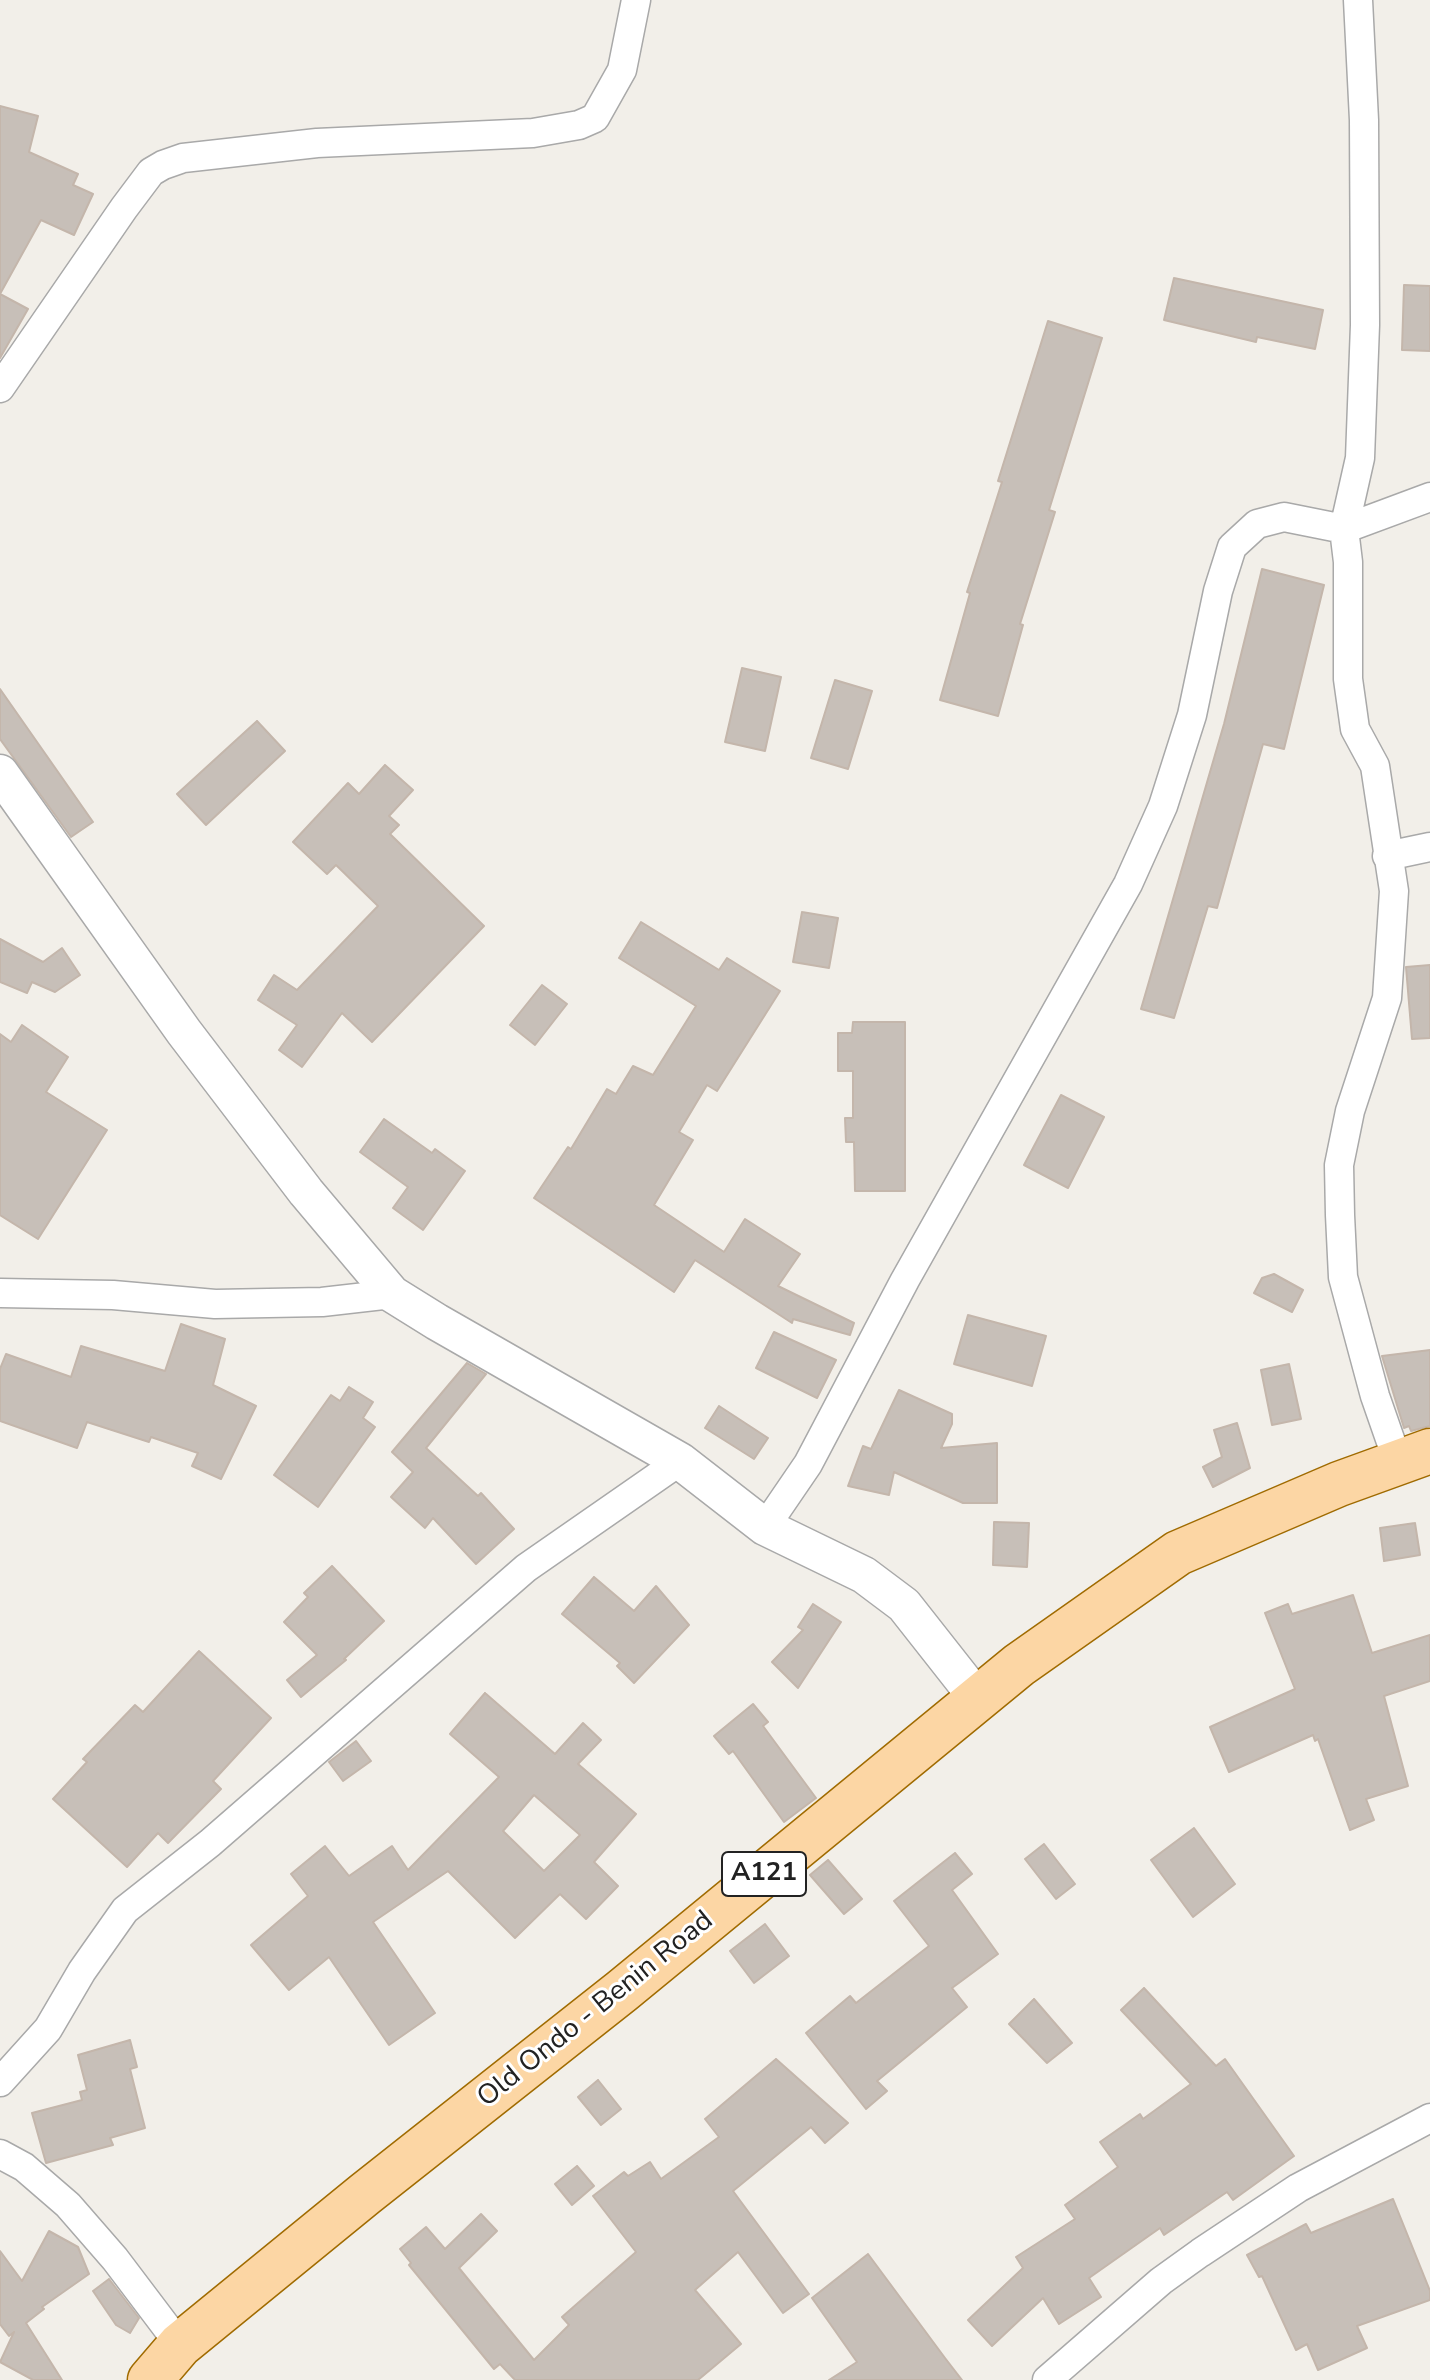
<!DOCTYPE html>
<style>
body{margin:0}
canvas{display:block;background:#f2efe9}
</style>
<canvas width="1430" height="2380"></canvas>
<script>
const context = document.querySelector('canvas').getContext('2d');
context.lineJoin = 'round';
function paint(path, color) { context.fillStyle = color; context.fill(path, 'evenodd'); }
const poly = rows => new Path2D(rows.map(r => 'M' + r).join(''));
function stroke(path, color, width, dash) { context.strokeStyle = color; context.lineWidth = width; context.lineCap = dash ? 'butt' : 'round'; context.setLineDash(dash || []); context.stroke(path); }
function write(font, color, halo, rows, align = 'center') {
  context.font = font + ' "Nunito Sans",sans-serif'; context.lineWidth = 6; context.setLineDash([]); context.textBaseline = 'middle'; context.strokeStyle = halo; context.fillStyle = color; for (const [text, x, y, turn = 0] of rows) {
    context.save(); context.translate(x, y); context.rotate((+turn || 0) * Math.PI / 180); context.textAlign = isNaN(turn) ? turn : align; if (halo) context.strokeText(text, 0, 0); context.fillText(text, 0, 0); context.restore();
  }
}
const building = poly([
 [0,106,38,116,29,152,78,174,73,185,93,194,74,235,41,220,0,294,0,106],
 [1174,278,1323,310,1315,349,1257,337,1256,342,1164,320,1174,278],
 [1404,285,1430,286,1430,351,1402,350,1404,285],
 [0,294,28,309,0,358,0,294],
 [1048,321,1102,338,1049,510,1055,512,1020,624,1023,625,998,716,940,700,970,593,967,592,1002,482,998,481,1048,321],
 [1262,569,1324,585,1284,749,1263,744,1217,908,1208,906,1174,1018,1141,1009,1224,724,1262,569],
 [742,668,781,677,765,751,725,742,742,668],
 [835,680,872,691,848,769,811,758,835,680],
 [0,689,93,822,71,837,0,739,0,689],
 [257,721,285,751,206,825,177,794,257,721],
 [385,765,413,790,389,816,399,825,390,834,484,926,372,1042,342,1013,302,1067,279,1050,297,1025,258,1000,274,975,297,990,378,906,336,865,327,874,293,842,348,783,359,794,385,765],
 [802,912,838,918,829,968,793,962,802,912],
 [641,922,719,970,727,958,780,991,717,1091,707,1085,679,1132,693,1140,654,1205,724,1252,745,1219,800,1254,778,1286,854,1323,850,1335,793,1319,792,1323,695,1260,674,1292,534,1198,568,1147,571,1149,607,1089,616,1094,633,1066,653,1075,696,1006,619,958,641,922],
 [0,939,43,962,62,948,80,975,55,992,32,982,27,993,0,982,0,939],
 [1430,965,1430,1038,1412,1039,1406,967,1430,965],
 [542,985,567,1004,535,1045,510,1025,542,985],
 [853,1022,905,1022,905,1191,855,1191,854,1142,846,1142,845,1118,853,1118,853,1071,838,1071,838,1033,852,1033,853,1022],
 [22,1025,68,1057,46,1092,107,1130,38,1239,0,1215,0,1034,11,1042,22,1025],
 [1061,1095,1104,1117,1068,1188,1024,1165,1061,1095],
 [384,1119,432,1153,435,1149,465,1171,423,1230,393,1208,408,1187,360,1152,384,1119],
 [1274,1274,1303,1290,1292,1312,1254,1293,1262,1278,1274,1274],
 [968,1315,1046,1336,1032,1386,954,1364,968,1315],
 [181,1324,225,1339,213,1385,256,1406,221,1479,192,1466,198,1453,151,1437,149,1442,87,1422,77,1448,0,1421,0,1369,6,1354,71,1377,81,1346,165,1371,181,1324],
 [774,1332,836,1360,817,1398,756,1368,774,1332],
 [1430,1350,1430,1426,1411,1431,1409,1426,1404,1428,1382,1356,1430,1350],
 [467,1363,486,1374,426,1448,478,1496,481,1493,514,1529,476,1564,433,1518,425,1528,391,1497,413,1472,392,1452,467,1363],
 [1289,1364,1301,1419,1272,1425,1261,1370,1289,1364],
 [349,1387,373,1402,363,1418,375,1427,318,1507,274,1475,331,1395,340,1401,349,1387],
 [899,1390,952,1414,952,1424,941,1448,997,1443,997,1503,963,1503,894,1472,889,1495,848,1486,863,1446,871,1449,899,1390],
 [719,1406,768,1438,754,1459,705,1428,719,1406],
 [1237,1423,1250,1468,1213,1487,1203,1467,1222,1457,1214,1430,1237,1423],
 [994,1522,1029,1523,1027,1567,993,1565,994,1522],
 [1415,1523,1420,1555,1384,1561,1380,1528,1415,1523],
 [332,1566,384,1621,344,1659,346,1660,301,1697,287,1680,317,1655,284,1622,308,1597,304,1593,332,1566],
 [594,1577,634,1611,656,1586,689,1625,634,1683,617,1666,620,1663,562,1614,594,1577],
 [1353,1595,1372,1653,1430,1635,1430,1681,1384,1696,1408,1786,1366,1799,1374,1820,1350,1830,1318,1739,1315,1741,1313,1735,1229,1772,1210,1727,1295,1689,1265,1613,1288,1604,1292,1614,1353,1595],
 [813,1604,841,1622,798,1688,772,1662,803,1630,798,1627,813,1604],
 [199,1651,271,1718,213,1781,221,1789,168,1843,158,1833,127,1867,53,1799,87,1762,83,1759,135,1705,143,1712,199,1651],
 [485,1693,555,1754,583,1723,601,1740,578,1764,636,1814,594,1862,618,1886,586,1919,560,1894,515,1938,448,1871,373,1922,435,2013,389,2045,329,1957,289,1990,251,1945,308,1896,291,1874,325,1846,349,1876,392,1846,408,1870,499,1777,450,1734,485,1693],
 [534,1795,580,1835,544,1871,503,1831,534,1795],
 [753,1704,768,1722,763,1726,816,1798,784,1822,733,1751,729,1754,714,1736,753,1704],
 [356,1741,371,1761,343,1781,329,1762,356,1741],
 [1194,1828,1235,1884,1193,1917,1151,1860,1194,1828],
 [1044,1844,1075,1884,1056,1899,1025,1859,1044,1844],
 [955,1853,972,1874,952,1890,998,1954,952,1988,967,2007,877,2081,887,2091,866,2109,806,2033,850,1996,856,2003,929,1946,894,1901,955,1853],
 [828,1860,862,1899,844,1914,810,1875,828,1860],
 [765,1924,789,1956,754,1983,730,1951,765,1924],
 [1144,1988,1216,2066,1225,2059,1294,2156,1233,2200,1227,2192,1164,2235,1160,2228,1089,2278,1101,2297,1059,2324,1043,2298,992,2346,968,2320,1023,2268,1016,2257,1075,2219,1065,2205,1118,2167,1100,2142,1140,2114,1143,2119,1191,2084,1121,2010,1144,1988],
 [1034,1999,1072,2043,1047,2063,1009,2024,1034,1999],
 [130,2040,137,2067,130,2069,145,2128,110,2138,113,2145,46,2163,32,2113,82,2100,80,2092,87,2090,78,2055,130,2040],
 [776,2059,848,2123,825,2143,811,2127,733,2191,809,2294,783,2313,738,2252,695,2290,741,2344,698,2380,515,2380,500,2364,494,2369,409,2265,411,2263,400,2249,426,2227,445,2249,481,2214,497,2231,459,2268,534,2360,569,2325,562,2317,636,2252,593,2196,624,2172,628,2176,650,2162,661,2179,719,2137,705,2119,776,2059],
 [598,2080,621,2109,601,2125,578,2097,598,2080],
 [577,2166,594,2186,572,2205,555,2184,577,2166],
 [1393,2199,1430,2291,1430,2300,1357,2326,1367,2348,1318,2370,1307,2344,1296,2350,1262,2276,1259,2277,1247,2255,1306,2224,1311,2233,1393,2199],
 [49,2231,78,2247,89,2274,42,2307,44,2309,26,2323,62,2380,33,2380,0,2362,14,2332,9,2336,0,2324,0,2251,22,2281,49,2231],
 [868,2254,945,2358,962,2380,829,2380,857,2362,812,2298,868,2254],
 [109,2279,139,2318,130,2333,116,2325,93,2291,109,2279]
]);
paint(building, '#c7bfb8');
stroke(building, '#c4b6ab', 2);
const minor = poly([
 [1358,0,1364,120,1365,325,1360,458,1344,529,1348,562,1348,679,1355,729,1375,766,1394,891,1387,998,1350,1111,1339,1165,1340,1215,1343,1277,1375,1396,1398,1462],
 [0,388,124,208,151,172,163,165,183,158,317,143,533,133,579,125,595,118,622,70,636,0],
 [1387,856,1430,847],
 [0,1293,113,1295,215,1304,322,1302,392,1294],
 [765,1527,808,1464,905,1280,1128,884,1163,806,1192,715,1218,591,1232,547,1257,524,1284,517,1344,529,1430,497],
 [0,2082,48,2029,82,1971,125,1910,210,1843,526,1568,680,1461],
 [0,2154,24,2167,68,2205,115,2259,180,2345],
 [1047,2380,1161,2281,1200,2253,1298,2188,1430,2118]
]);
const tertiary = poly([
 [0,773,184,1032,306,1192,392,1294,437,1322,680,1461,765,1527,864,1575,904,1605,978,1699]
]);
const primary = poly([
 [150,2380,180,2345,365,2194,622,1991,1019,1665,1178,1553,1339,1484,1430,1451]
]);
stroke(minor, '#a9a9a9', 31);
stroke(tertiary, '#a9a9a9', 39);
stroke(primary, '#a06b00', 47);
stroke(minor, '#fff', 28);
stroke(tertiary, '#fff', 36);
stroke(primary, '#fcd6a4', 44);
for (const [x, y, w] of [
 [764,1874,84]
]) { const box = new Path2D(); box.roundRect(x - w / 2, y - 22, w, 44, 6); context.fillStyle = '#fff'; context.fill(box); stroke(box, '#222', 2); }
write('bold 26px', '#222', null, [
 ["A121",764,1874]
]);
write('28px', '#222', '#fff', [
 ["Old Ondo - Benin Road",596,2010,-39]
]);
</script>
